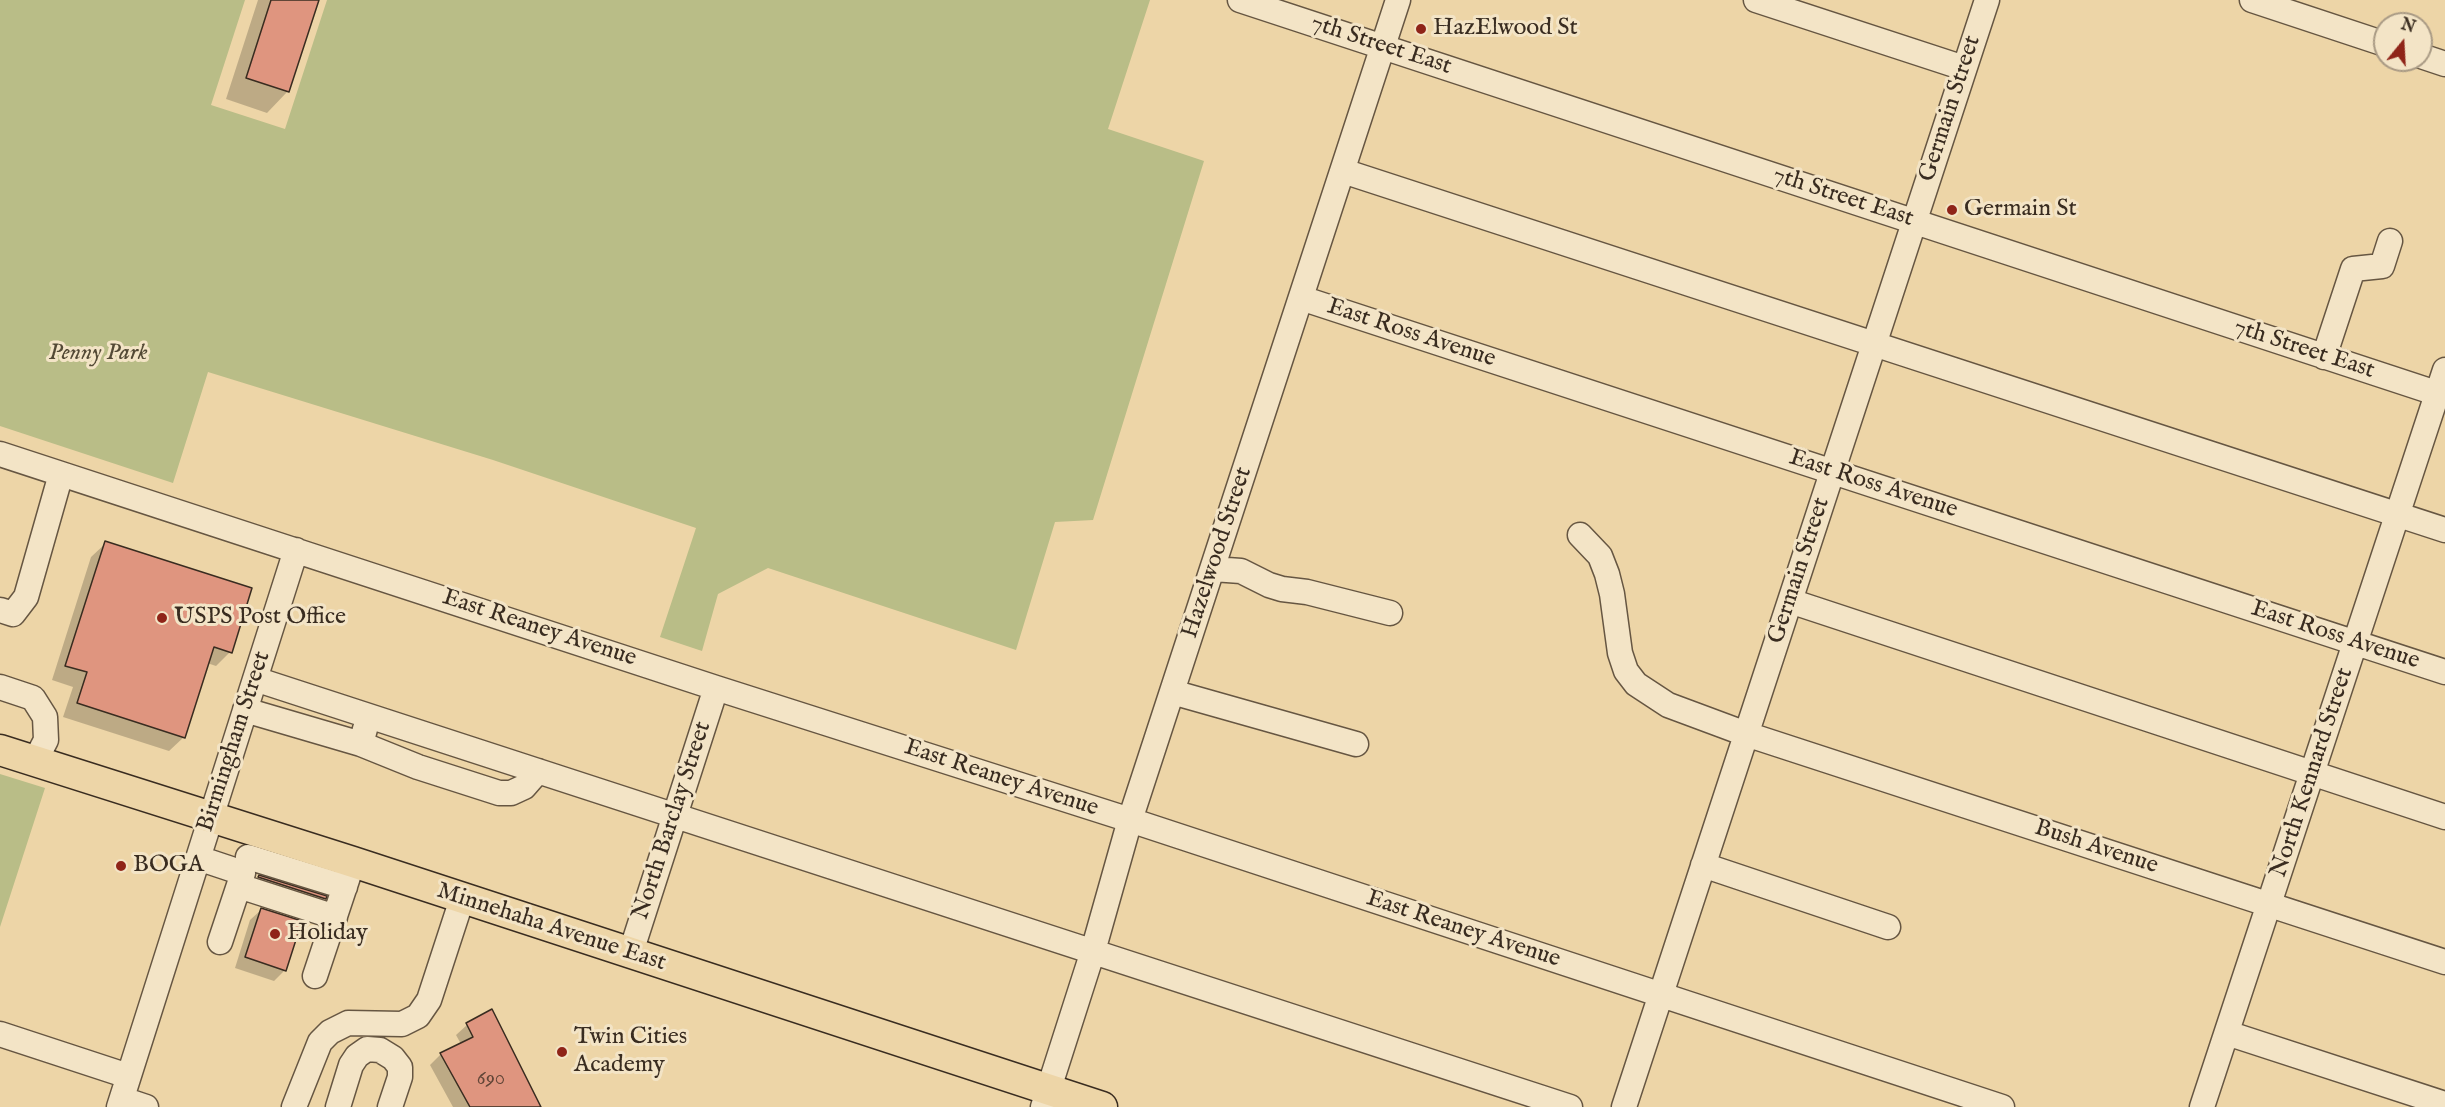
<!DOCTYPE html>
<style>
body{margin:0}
#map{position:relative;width:2445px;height:1107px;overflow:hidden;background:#edd5a7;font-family:"IM FELL English",serif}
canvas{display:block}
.north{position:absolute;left:2373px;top:12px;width:60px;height:60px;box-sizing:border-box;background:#f3e4c6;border:2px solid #a99a84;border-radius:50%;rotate:18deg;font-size:16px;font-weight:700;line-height:24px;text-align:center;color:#392c20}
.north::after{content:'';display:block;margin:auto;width:21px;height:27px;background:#8f2418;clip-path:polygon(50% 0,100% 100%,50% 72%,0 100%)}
</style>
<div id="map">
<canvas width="2445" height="1107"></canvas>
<div class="north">N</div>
</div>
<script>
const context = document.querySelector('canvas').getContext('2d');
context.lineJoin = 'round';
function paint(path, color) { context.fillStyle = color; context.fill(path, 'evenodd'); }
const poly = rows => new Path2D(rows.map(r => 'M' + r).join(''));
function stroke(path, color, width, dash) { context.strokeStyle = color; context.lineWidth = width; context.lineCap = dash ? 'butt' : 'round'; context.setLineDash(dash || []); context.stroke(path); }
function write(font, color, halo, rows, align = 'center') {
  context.font = font + ' "IM FELL English",serif'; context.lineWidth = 6; context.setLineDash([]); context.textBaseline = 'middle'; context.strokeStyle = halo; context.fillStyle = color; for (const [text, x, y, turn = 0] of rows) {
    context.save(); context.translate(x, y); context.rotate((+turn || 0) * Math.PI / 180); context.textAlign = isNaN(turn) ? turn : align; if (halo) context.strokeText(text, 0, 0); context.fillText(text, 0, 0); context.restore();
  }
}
paint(poly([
 [0,0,245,0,211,105,285,129,327,0,1150,0,1108,129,1204,161,1093,520,1055,522,1016,650,768,568,718,594,702,651,660,637,696,528,493,460,208,372,173,483,0,426],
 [0,774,45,788,0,927]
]), '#b9bd87');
paint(poly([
 [258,0,317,0,288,91,267,113,226,99],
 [106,543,230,652,216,666,207,663,184,737,169,751,63,717,73,687,52,680,91,557],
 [259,877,324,898,314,909,249,888],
 [261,910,285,970,274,981,235,968,250,920],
 [492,1011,539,1107,453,1107,430,1065,441,1054,461,1044,456,1035,467,1025]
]), '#0003');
const building = poly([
 [271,0,319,0,289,92,246,78,271,0],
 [105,541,252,588,232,653,214,647,185,738,77,703,87,672,65,666,105,541],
 [259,875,327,896,326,899,258,877,259,875],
 [261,908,302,921,286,971,245,957,261,908],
 [492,1009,541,1107,470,1107,440,1053,473,1037,466,1023,492,1009]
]);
paint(building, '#df957f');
stroke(building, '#392c20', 1.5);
const minor = poly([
 [1240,0,2445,396],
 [1756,0,1964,68],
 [2252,0,2385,44],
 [2421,56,2445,64],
 [1343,171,2445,530],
 [1301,298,2445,672],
 [2324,357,2353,269,2382,266,2390,241],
 [0,454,716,688,1130,820,2002,1107],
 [1580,535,1600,556,1607,574,1612,594,1620,653,1626,671,1636,684,1668,705,1746,734,2445,962],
 [1213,569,1241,571,1269,585,1282,589,1307,592,1390,613],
 [1790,601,2445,817],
 [0,610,13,614,26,597,61,474],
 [255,679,1570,1107],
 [0,687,33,698,45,717,46,740,35,761],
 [1172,692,1356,744],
 [245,710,361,744,365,729],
 [361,744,418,767,499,793,511,793,524,787,538,771],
 [248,857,345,887],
 [198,858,243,873,220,942],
 [1703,865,1888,927],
 [239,886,335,917],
 [630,955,716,688],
 [315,976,353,862],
 [2227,1033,2445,1104],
 [0,1034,128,1076],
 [122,1099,146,1107],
 [119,1107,296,550],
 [294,1107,320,1042,330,1032,348,1023,402,1024,418,1016,429,1000,462,899],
 [338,1107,351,1065,357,1056,367,1049,380,1050,393,1058,400,1067,400,1077,390,1107],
 [1043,1107,1093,951,1130,820,1398,0],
 [1624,1107,1987,0],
 [2202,1107,2445,370]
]);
const major = poly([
 [0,750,353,862,1102,1107]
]);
stroke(minor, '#665642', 27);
stroke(major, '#392c20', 33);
stroke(minor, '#f3e4c6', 24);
stroke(major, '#edd5a7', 30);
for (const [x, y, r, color] of [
 [1421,29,6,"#8f2418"],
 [1952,210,6,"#8f2418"],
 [162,618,6,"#8f2418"],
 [121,866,6,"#8f2418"],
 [275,934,6,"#8f2418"],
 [562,1052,6,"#8f2418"]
]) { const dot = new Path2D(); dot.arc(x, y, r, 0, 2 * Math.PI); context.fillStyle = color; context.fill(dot); stroke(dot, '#f3e4c6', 2); }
write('21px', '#624638', null, [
 ["690",491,1080]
]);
write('24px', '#392c20', '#f3e4c6', [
 ["HazElwood St",1433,29],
 ["Germain St",1964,210],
 ["USPS Post Office",174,618],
 ["BOGA",133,866],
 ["Holiday",287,934],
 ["Twin Cities",574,1038],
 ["Academy",574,1066]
], 'left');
write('24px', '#392c20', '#f3e4c6', [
 ["7th Street East",1381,46,18],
 ["Germain Street",1951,109,-72],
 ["7th Street East",1843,198,18],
 ["East Ross Avenue",1411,334,18],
 ["7th Street East",2304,350,18],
 ["East Ross Avenue",1873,485,18],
 ["Hazelwood Street",1218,553,-72],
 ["Germain Street",1800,571,-72],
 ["East Reaney Avenue",539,629,18],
 ["East Ross Avenue",2335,636,18],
 ["Birmingham Street",235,742,-72],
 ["North Kennard Street",2313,773,-72],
 ["East Reaney Avenue",1001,779,18],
 ["North Barclay Street",673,821,-72],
 ["Bush Avenue",2096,848,18],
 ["Minnehaha Avenue East",551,928,18],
 ["East Reaney Avenue",1463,930,18]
]);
write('italic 24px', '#534935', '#f3e4c6', [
 ["Penny Park",98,354]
]);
</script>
